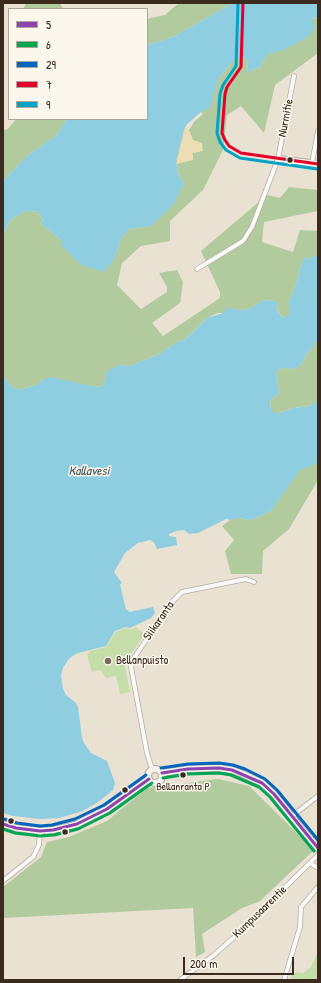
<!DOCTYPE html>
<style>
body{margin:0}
#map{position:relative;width:321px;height:983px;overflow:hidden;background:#e9e1d2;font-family:"Patrick Hand",sans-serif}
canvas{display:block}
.frame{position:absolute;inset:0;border:4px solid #3b2a1e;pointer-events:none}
.legend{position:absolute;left:8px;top:8px;width:140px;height:112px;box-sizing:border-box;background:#fbf7ec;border:1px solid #aea59a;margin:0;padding:5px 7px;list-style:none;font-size:12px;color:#3b2a1e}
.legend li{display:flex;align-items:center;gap:8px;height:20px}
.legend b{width:20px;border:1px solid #aea59a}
.scale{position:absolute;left:183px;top:957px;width:111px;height:18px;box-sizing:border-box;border:2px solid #3b2a1e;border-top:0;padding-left:5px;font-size:12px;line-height:14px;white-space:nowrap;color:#3b2a1e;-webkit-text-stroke:3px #fbf7ec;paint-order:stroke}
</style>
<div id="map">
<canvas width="321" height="983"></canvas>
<div class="frame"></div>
<ul class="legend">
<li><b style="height:5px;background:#8e44ad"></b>5</li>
<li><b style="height:5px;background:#00a651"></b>6</li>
<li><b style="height:5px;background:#0065bd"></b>29</li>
<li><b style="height:5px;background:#e4002b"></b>7</li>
<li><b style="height:5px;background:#03a3c5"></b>9</li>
</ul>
<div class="scale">200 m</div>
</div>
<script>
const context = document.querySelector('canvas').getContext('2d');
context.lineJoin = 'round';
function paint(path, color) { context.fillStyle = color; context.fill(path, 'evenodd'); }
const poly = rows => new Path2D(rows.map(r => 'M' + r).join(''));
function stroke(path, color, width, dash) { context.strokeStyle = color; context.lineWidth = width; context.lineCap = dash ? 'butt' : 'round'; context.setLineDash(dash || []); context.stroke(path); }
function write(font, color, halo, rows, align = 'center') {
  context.font = font + ' "Patrick Hand",sans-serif'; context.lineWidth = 3; context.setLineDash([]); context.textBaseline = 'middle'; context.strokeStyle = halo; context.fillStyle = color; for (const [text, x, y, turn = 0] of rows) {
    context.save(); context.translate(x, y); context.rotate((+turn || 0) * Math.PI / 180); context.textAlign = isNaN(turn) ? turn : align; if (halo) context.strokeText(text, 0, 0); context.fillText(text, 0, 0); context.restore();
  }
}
paint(poly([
 [136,627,145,634,126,661,125,668,130,692,120,694,116,676,106,678,100,670,92,672,87,655,90,651,106,647,116,632,126,628,131,630],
 [318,952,318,980,290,978,295,972,303,973,311,967]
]), '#c4dda9');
paint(poly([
 [26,3,61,3,61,6,64,9,23,9],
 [179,3,233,3,173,37,147,45,147,19,165,15],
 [314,17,318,20,318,53,275,85,264,133,241,106,227,115,223,150,203,190,170,221,170,241,141,246,122,263,117,285,141,309,167,292,167,287,159,273,177,270,183,282,180,303,152,323,163,336,220,298,220,292,201,251,267,195,280,198,289,187,318,190,318,211,264,222,262,242,293,252,300,230,318,231,318,255,307,259,305,257,300,269,295,288,290,298,290,312,288,316,285,318,281,316,276,308,278,303,271,300,262,301,249,309,238,310,232,308,223,313,218,313,207,318,186,339,177,342,159,354,130,366,119,365,105,374,105,381,103,385,97,387,63,381,55,378,43,380,36,385,19,390,12,387,3,376,3,235,10,220,27,210,29,212,37,211,43,220,40,223,61,240,114,259,121,239,129,229,151,226,184,184,178,173,176,161,185,128,189,130,194,122,203,114,201,112,205,109,213,98,214,89,218,79,232,62,240,57,247,60,248,65,247,71,250,72,252,70,259,68,268,54,280,51,315,28,312,22,312,19],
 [16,119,67,119,57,135,27,156,3,181,3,130,8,129],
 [318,341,318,401,309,406,293,408,277,414,274,413,271,410,270,401,279,393,276,372,282,368,294,369,301,365,306,355],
 [318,463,318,480,289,529,263,551,262,574,231,574,225,551,234,540,222,526,230,520,239,518,252,520,271,511,299,470],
 [218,779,249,786,314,850,260,901,242,908,202,934,205,952,196,957,193,908,3,918,3,887,41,857,47,842,69,837,107,821,147,788]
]), '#b1cb9e');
paint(poly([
 [185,128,189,130,193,140,202,143,203,151,193,153,193,160,176,164]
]), '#ecddb5');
paint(poly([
 [233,3,318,3,318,20,314,17,312,19,315,28,309,36,284,50,268,54,259,68,252,70,250,73,247,72,248,65,247,60,240,57,232,62,218,79,210,108,201,112,187,124,184,130,176,161,178,173,184,184,173,205,151,226,129,229,121,239,114,259,104,272,81,265,61,245,61,240,40,223,43,220,37,211,29,212,27,210,10,220,3,235,3,181,27,156,57,135,67,119,147,119,147,45,173,37],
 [318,255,318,341,306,355,301,365,294,369,282,368,276,372,279,393,270,401,270,404,271,410,277,414,293,408,309,406,318,401,318,463,299,471,271,511,252,520,239,518,230,520,226,519,198,533,189,534,184,530,176,531,169,534,169,536,176,537,177,545,157,549,154,542,150,540,138,543,125,553,114,572,122,583,120,584,126,610,128,610,129,612,153,607,155,613,151,618,130,628,126,627,115,631,106,646,78,653,72,656,68,660,63,668,61,675,63,689,66,695,76,703,78,707,82,738,84,743,91,753,107,761,115,783,113,790,98,802,83,811,59,818,40,819,13,816,3,813,3,376,12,387,19,390,36,385,43,380,50,377,97,387,103,385,105,381,105,374,109,370,119,365,130,366,159,354,177,342,186,339,207,318,223,313,226,309,232,308,238,310,249,309,262,301,271,300,278,303,276,308,278,312,281,316,285,318,290,312,290,298,295,288,300,269,305,256,307,259]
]), '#8fcde1');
const street = poly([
 [312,163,318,131],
 [197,269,243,241,252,227,278,159,294,76],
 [152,769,147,753,131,667,134,658,170,604,182,592,246,579,254,582],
 [291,817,318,796],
 [310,863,318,868],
 [3,881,33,857,39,845,40,831],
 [180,980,214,955,240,932,318,855],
 [284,980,300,927,301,907,318,887]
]);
const secondary = poly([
 [278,159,318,164],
 '148 776a7 7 0 1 1 14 0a7 7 0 1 1-14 0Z',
 [162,773,188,769,219,768,232,770,243,774,262,783,274,794,299,826,318,848],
 [3,824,16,828,40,831,53,830,67,827,77,824,107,809,149,779]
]);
stroke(street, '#b5afa4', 5.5);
stroke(secondary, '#b5afa4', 8);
stroke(street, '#fcfaf8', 4);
stroke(secondary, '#f6f2ed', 6);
stroke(poly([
 [162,773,188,769,219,768,232,770,262,783,274,794,318,848],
 [3,824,16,828,40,831,53,830,77,824,107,809,149,779]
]), '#8e44ad', 3);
stroke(poly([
 [163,778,188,774,219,773,231,775,259,787,270,797,314,851],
 [3,829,15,833,40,836,54,835,78,829,110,813,152,783]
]), '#00a651', 3);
stroke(poly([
 [161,768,188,764,219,763,233,765,245,769,265,779,277,790,318,840],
 [4,819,17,823,40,826,52,825,75,819,104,805,146,775]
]), '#0065bd', 3);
stroke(poly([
 [243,3,241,67,227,87,225,94,222,133,225,140,229,146,241,153,318,164]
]), '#e4002b', 3);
stroke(poly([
 [238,3,236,66,223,85,220,94,217,133,220,142,226,150,240,158,317,169]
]), '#03a3c5', 3);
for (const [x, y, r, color] of [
 [290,160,3.5,"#3b2a1e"],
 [108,661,4,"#786a5d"],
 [183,775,3.5,"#3b2a1e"],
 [125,790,3.5,"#3b2a1e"],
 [11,821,3.5,"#3b2a1e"],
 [65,832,3.5,"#3b2a1e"]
]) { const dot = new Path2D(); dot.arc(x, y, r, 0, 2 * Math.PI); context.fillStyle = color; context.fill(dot); stroke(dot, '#fbf7ec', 1.5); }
write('11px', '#3b2a1e', '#fbf7ec', [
 ["Bellanranta P",183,787]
]);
write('12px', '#3b2a1e', '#fbf7ec', [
 ["Nurmitie",286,118,-79],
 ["Siikaranta",159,621,-55],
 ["Kumpusaarentie",260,912,-44]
]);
write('12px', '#3b2a1e', '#fbf7ec', [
 ["Bellanpuisto",116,661]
], 'left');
write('italic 13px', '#49585a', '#fbf7ec', [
 ["Kallavesi",89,472]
]);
</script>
